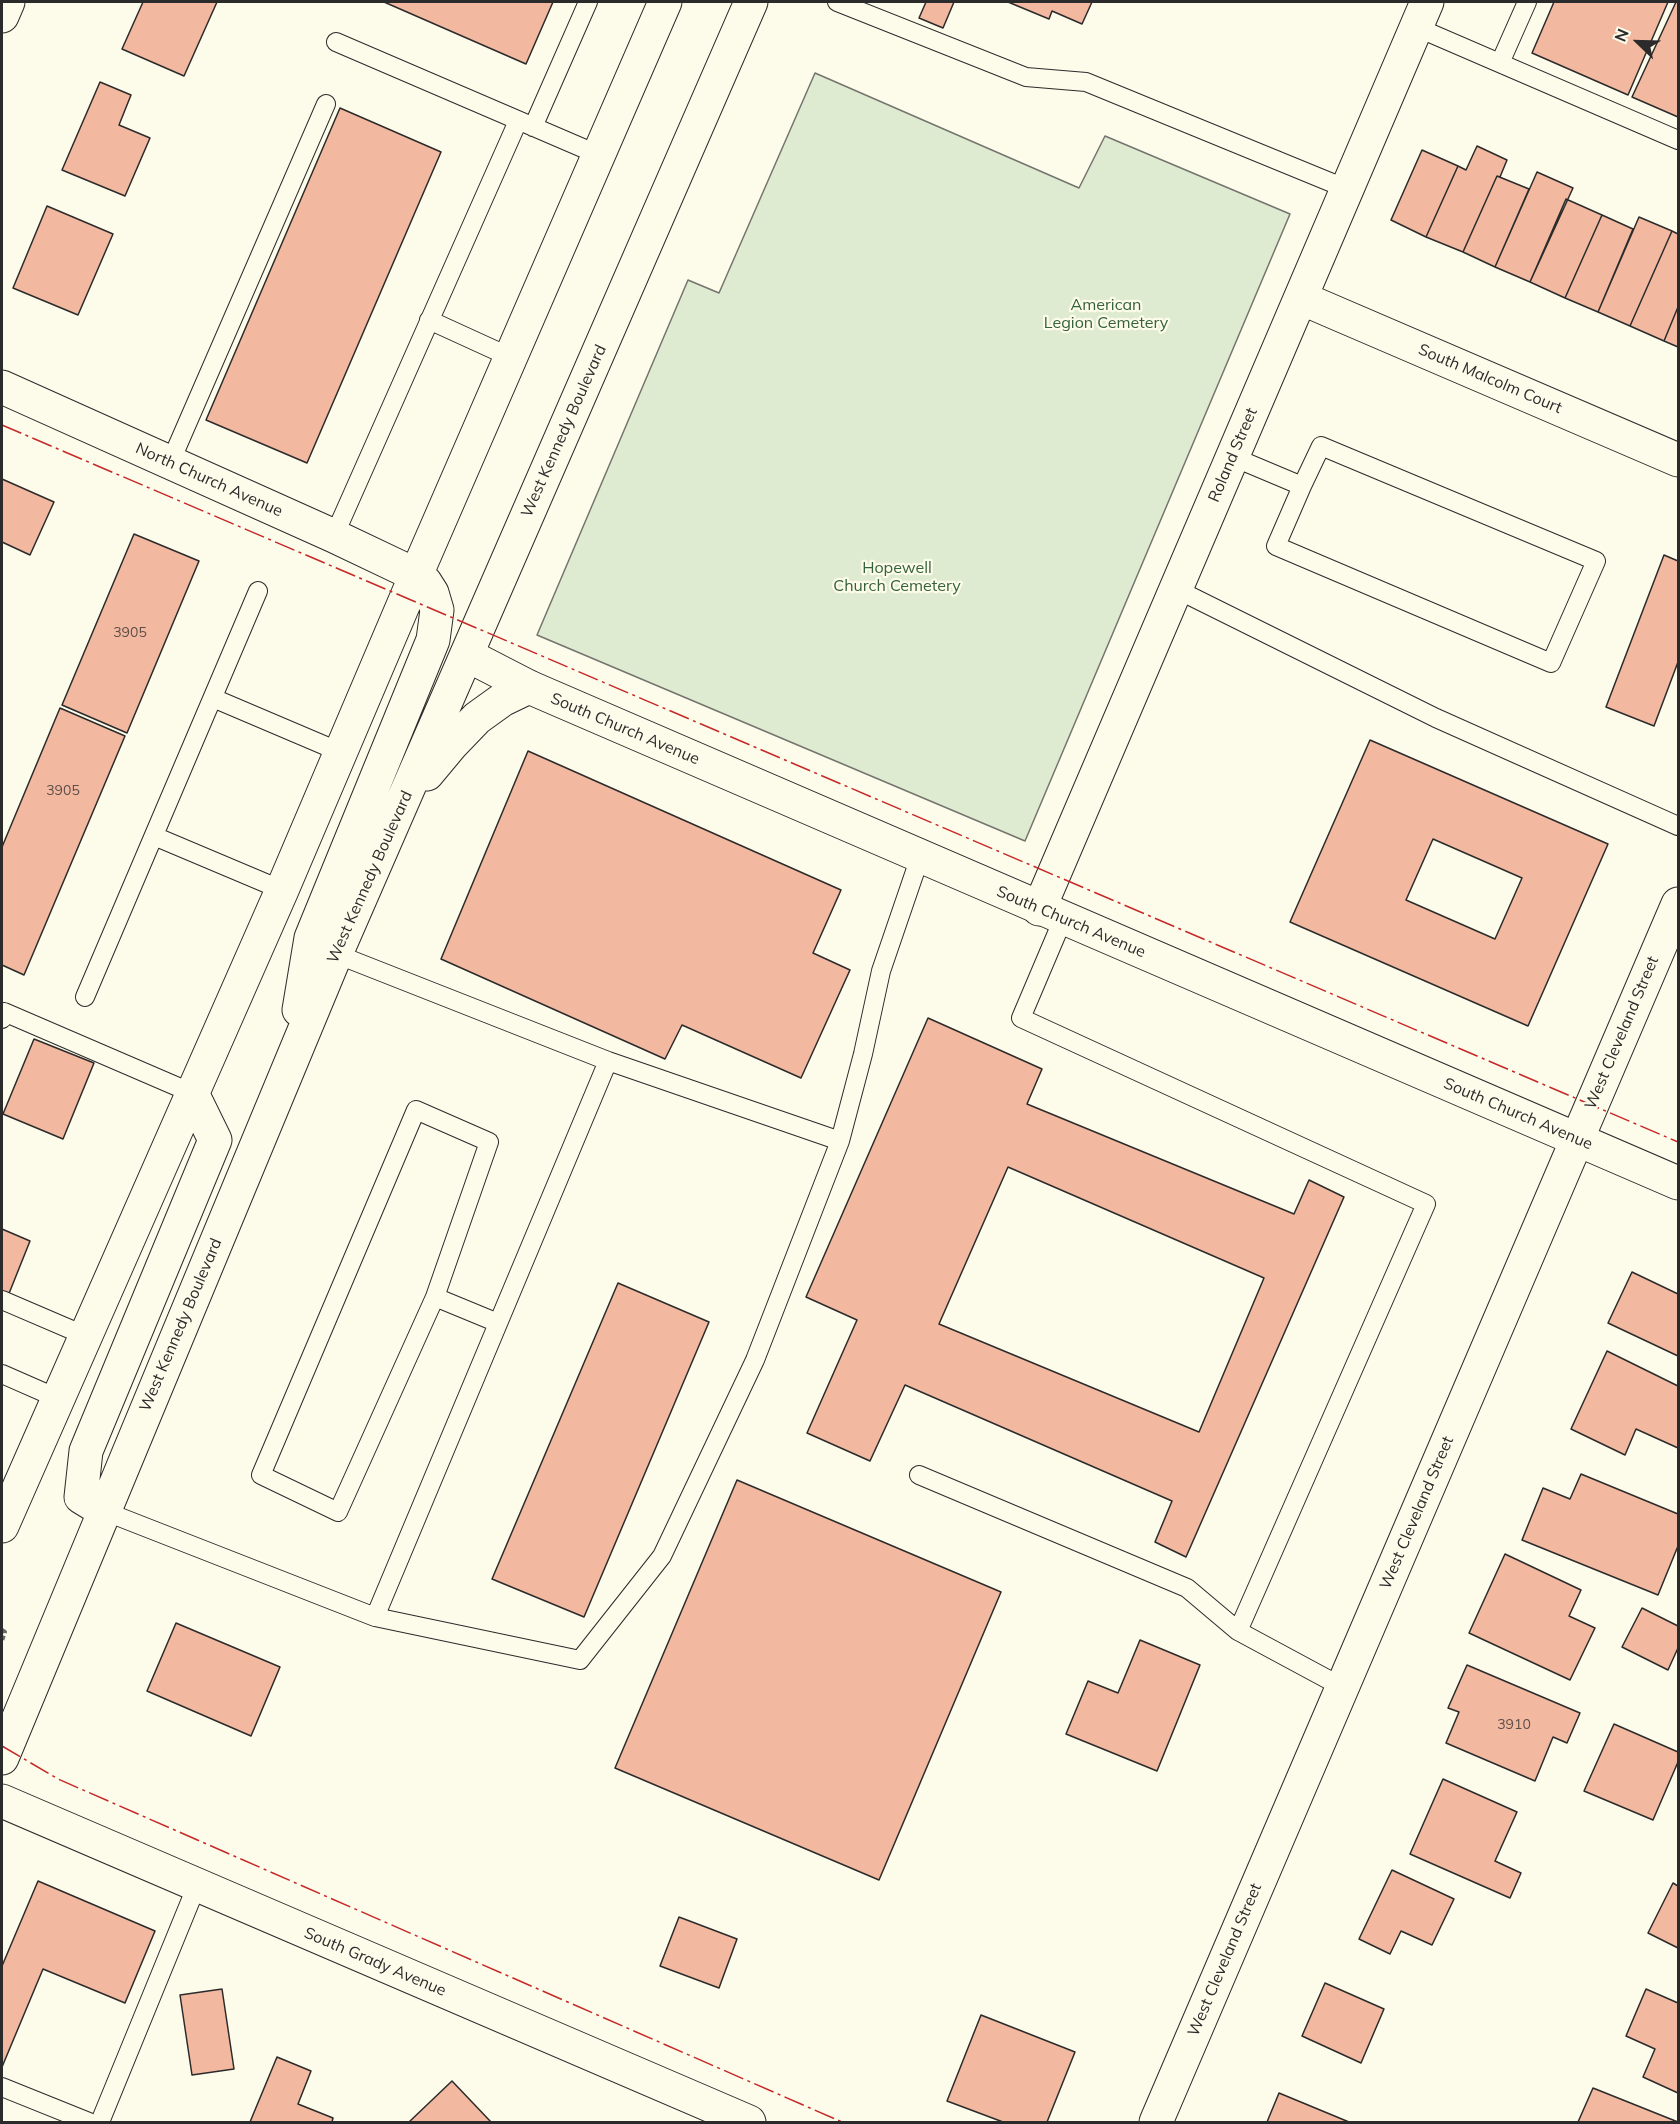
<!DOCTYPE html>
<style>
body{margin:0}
#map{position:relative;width:1680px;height:2124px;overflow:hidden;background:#fdfbea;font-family:Mulish,sans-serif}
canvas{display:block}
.frame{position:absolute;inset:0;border:3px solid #2b2b2b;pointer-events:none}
.north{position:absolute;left:1608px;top:12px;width:60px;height:60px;-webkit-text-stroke:4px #fdfbea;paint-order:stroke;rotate:293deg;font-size:16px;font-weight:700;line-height:24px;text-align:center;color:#2b2b2b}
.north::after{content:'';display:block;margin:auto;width:21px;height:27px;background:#2b2b2b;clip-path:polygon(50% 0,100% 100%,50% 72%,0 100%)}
</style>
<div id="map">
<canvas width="1680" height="2124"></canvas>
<div class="frame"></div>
<div class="north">N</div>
</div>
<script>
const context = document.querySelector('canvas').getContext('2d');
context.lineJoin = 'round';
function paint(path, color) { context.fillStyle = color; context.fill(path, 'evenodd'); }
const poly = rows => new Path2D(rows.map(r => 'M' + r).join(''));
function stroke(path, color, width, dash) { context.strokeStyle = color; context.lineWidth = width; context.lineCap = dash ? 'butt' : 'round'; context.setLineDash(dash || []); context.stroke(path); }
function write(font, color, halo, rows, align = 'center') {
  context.font = font + ' Mulish,sans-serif'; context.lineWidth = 4.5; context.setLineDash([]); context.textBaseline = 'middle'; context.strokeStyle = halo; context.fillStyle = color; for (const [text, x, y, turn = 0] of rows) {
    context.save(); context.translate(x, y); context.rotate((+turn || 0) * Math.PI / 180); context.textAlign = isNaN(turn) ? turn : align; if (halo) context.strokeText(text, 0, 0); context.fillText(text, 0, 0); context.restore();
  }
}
const green = poly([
 [815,73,1079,188,1105,136,1290,214,1025,841,537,635,688,280,719,293,815,73]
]);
paint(green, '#deebd1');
stroke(green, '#74746e', 1.5);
const building = poly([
 [143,2,217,2,184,76,122,49,143,2],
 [384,2,553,2,526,64,384,2],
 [926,2,954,2,943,28,919,18,926,2],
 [1008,2,1092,2,1082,24,1052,11,1049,19,1008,2],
 [1554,2,1668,2,1628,95,1532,53,1554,2],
 [1676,2,1678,2,1678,117,1632,97,1676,2],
 [100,82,131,95,119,125,150,138,125,196,62,170,100,82],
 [340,108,441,152,307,463,206,420,340,108],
 [1477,146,1507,160,1500,177,1497,176,1463,252,1426,237,1458,166,1466,170,1477,146],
 [1422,150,1458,166,1426,237,1391,220,1422,150],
 [1537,172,1573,188,1530,282,1495,267,1537,172],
 [1497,176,1529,189,1495,267,1463,252,1497,176],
 [1566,199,1602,215,1565,298,1530,282,1566,199],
 [47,206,113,234,78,315,13,288,47,206],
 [1602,215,1633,229,1598,312,1565,298,1602,215],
 [1639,217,1672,231,1630,326,1598,312,1639,217],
 [1672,231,1678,234,1678,307,1664,341,1630,326,1672,231],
 [1678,307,1678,347,1664,341,1678,307],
 [2,479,54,502,30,555,2,542,2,479],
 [134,534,199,561,127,733,62,705,134,534],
 [1664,555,1678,561,1678,662,1654,726,1606,707,1664,555],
 [60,708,125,736,24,975,2,965,2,847,60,708],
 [1370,740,1608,844,1528,1026,1290,922,1370,740],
 [1433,839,1522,878,1495,939,1406,900,1433,839],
 [528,751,841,890,813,953,850,970,801,1078,682,1025,665,1059,441,959,528,751],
 [928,1018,1042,1069,1027,1104,1294,1214,1309,1180,1344,1197,1186,1557,1155,1542,1172,1501,905,1385,870,1461,807,1433,857,1320,806,1297,928,1018],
 [1008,1167,1264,1278,1199,1432,939,1324,1008,1167],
 [34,1039,94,1063,63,1139,3,1114,34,1039],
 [2,1229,30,1241,8,1296,2,1294,2,1229],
 [1632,1272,1678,1294,1678,1356,1608,1323,1632,1272],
 [618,1283,709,1322,584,1617,492,1579,618,1283],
 [1607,1351,1678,1386,1678,1448,1636,1429,1625,1455,1571,1429,1607,1351],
 [1581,1474,1678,1514,1678,1546,1658,1595,1522,1540,1543,1488,1570,1499,1581,1474],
 [737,1480,1001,1592,879,1880,615,1768,737,1480],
 [1505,1554,1581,1590,1569,1616,1595,1628,1570,1680,1469,1633,1505,1554],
 [1642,1608,1678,1626,1678,1648,1668,1670,1622,1647,1642,1608],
 [176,1623,280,1667,251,1736,147,1691,176,1623],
 [1140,1640,1200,1665,1157,1771,1066,1734,1088,1681,1118,1693,1140,1640],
 [1467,1665,1580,1713,1567,1743,1553,1737,1535,1781,1446,1743,1459,1712,1448,1708,1467,1665],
 [1614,1724,1678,1752,1678,1762,1653,1820,1584,1791,1614,1724],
 [1443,1779,1517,1812,1495,1861,1521,1873,1510,1898,1410,1854,1443,1779],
 [1392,1870,1454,1899,1432,1945,1401,1931,1390,1954,1359,1939,1392,1870],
 [38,1881,155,1931,125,2003,43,1969,2,2067,2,1966,38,1881],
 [1673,1883,1678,1886,1678,1948,1648,1933,1673,1883],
 [679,1917,737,1939,719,1988,660,1966,679,1917],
 [1325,1983,1384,2009,1361,2063,1302,2036,1325,1983],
 [222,1989,234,2069,192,2075,180,1995,222,1989],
 [1646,1989,1678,2003,1678,2093,1643,2077,1655,2049,1626,2036,1646,1989],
 [981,2015,1075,2052,1047,2122,1003,2122,947,2101,981,2015],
 [277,2057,311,2071,298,2104,333,2118,332,2122,250,2122,277,2057],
 [452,2081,491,2122,409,2122,452,2081],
 [1593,2088,1678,2122,1578,2122,1593,2088],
 [1279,2093,1349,2122,1267,2122,1279,2093]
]);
paint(building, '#f2b8a0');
stroke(building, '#2b2b2b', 1.5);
const service = poly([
 [837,2,1026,77,1086,82,1347,189],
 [1416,27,1678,140],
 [336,42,599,155],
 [1500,63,1527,2],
 [533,127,588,2],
 [429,320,510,357],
 [1233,457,1302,486,1276,546,1551,663,1596,561,1321,446,1302,486],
 [170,463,326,104],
 [334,536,518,121],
 [1176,589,1436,718,1678,826],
 [213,698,340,752],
 [154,836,282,890],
 [1063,919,1021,1018,1426,1204,1238,1631],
 [85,997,258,591],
 [2,1019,4,1012,192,1093],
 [840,1141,863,1054,881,971,920,857],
 [435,1297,489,1142,416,1110,261,1475,338,1512,435,1297,498,1323],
 [2,1300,86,1336],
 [2,1374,59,1399],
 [919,1475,1187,1588,1238,1631,1342,1687],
 [104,1511,375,1617,608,1061,336,954],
 [375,1617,580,1660,662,1556,755,1360,840,1141,608,1061],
 [2,2087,89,2122],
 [100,2122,197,1885]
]);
const minor = poly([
 [2,16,8,2],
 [1301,298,1678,460],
 [2,387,334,536,416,575],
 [1039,909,1427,2],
 [2,1801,749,2122],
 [1156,2122,1678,904]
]);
const tertiary = poly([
 [467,655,529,687,1678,1183]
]);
const primary = poly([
 [427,774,452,744,477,718,502,700,529,687],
 [299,1010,311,938,433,640,437,610,432,593,425,582,416,575],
 [104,1511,81,1497,86,1451,215,1140,192,1093],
 [2,1526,282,890,416,575,665,2],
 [2,1758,336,954,751,2]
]);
stroke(service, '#2b2b2b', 20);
stroke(minor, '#2b2b2b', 35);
stroke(tertiary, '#2b2b2b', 35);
stroke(primary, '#2b2b2b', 35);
stroke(poly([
 [2,1630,5,1632,2,1641]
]), '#6a6964', 4, [4.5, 3]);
stroke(service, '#fdfbea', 18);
stroke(minor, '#fdfbea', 33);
stroke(tertiary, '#fdfbea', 33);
stroke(primary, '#fdfbea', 33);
stroke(poly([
 [2,425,1678,1142],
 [2,1746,58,1779,842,2122]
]), '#c62828', 1.5, [21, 4.5, 3, 4.5]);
write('14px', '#5d4e48', null, [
 ["3905",130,633],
 ["3905",63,791],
 ["3910",1514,1725]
]);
write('16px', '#34623c', '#fdfbea', [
 ["American",1106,305],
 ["Legion Cemetery",1106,323],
 ["Hopewell",897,568],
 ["Church Cemetery",897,586]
]);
write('16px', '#2b2b2b', '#fdfbea', [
 ["South Malcolm Court",1490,379,23],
 ["West Kennedy Boulevard",564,431,-66],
 ["Roland Street",1233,455,-67],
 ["North Church Avenue",209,480,24],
 ["South Church Avenue",625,729,23],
 ["West Kennedy Boulevard",370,877,-66],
 ["South Church Avenue",1071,922,23],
 ["West Cleveland Street",1622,1033,-67],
 ["South Church Avenue",1518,1114,23],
 ["West Kennedy Boulevard",181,1325,-67],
 ["West Cleveland Street",1417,1513,-67],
 ["West Cleveland Street",1225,1960,-67],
 ["South Grady Avenue",375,1962,23]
]);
</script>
